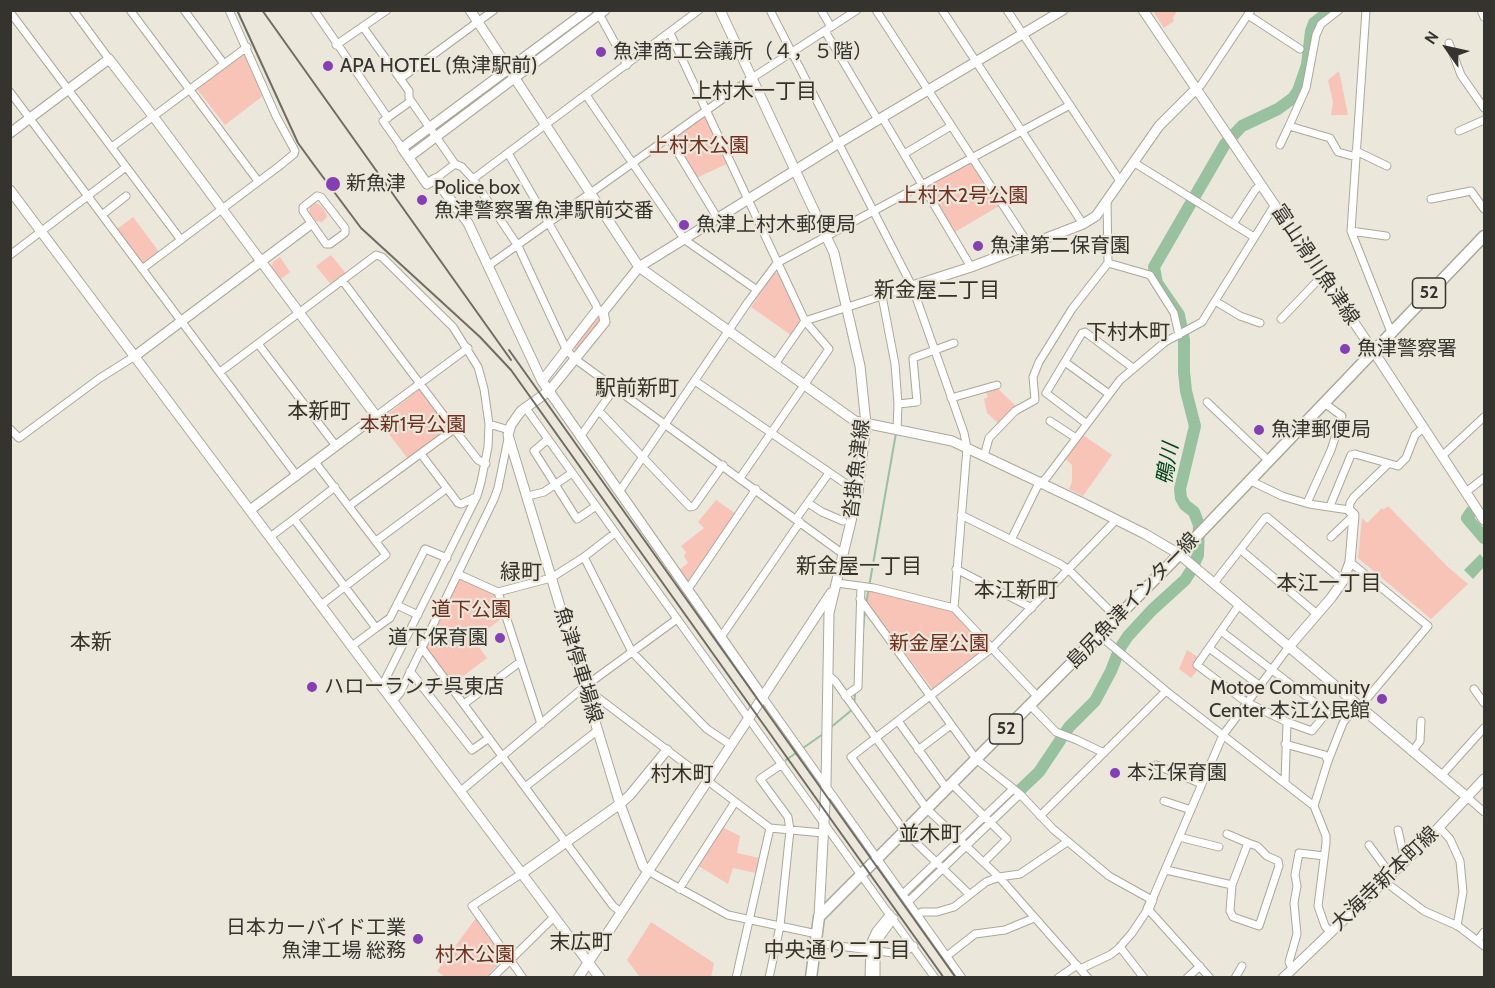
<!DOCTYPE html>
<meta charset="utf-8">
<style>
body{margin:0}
#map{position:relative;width:1495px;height:988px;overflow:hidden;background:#ebe7da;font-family:Cabin,sans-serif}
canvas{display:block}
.frame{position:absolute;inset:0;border:12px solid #35332e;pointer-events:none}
.north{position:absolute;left:1417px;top:18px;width:60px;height:60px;-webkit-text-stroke:4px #ebe7da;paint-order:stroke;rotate:304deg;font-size:16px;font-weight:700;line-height:24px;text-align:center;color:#35332e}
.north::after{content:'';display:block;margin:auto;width:21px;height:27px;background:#35332e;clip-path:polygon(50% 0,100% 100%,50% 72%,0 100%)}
</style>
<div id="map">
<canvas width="1495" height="988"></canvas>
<div class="frame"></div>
<div class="north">N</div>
</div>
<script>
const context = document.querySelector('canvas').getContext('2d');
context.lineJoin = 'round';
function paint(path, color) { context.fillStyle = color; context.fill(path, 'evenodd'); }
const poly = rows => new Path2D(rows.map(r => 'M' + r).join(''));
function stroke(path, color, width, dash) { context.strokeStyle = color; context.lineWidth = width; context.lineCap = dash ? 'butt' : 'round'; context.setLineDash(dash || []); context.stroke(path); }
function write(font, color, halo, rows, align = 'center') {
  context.font = font + ' Cabin,"Noto Sans JP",sans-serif'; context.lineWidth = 4.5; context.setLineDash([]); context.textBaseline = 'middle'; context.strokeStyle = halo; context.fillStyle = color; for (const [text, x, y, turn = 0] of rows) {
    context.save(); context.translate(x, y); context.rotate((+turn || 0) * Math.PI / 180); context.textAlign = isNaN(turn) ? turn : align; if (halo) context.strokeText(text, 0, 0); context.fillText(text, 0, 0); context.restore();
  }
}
paint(poly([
 [1153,11,1177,11,1173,18,1174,21,1164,28],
 [246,53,264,95,225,125,197,89],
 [1339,71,1348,115,1331,115,1333,102,1328,80],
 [706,110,731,162,694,179,669,138],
 [971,162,999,206,955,232,927,186],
 [316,203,320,205,326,213,327,217,322,222,316,221,309,212,310,207],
 [133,217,160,253,144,264,141,263,116,230],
 [331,255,348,276,333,287,316,266],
 [280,257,290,272,281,279,271,267,273,262],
 [774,273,780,273,801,320,791,335,751,307],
 [597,316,601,320,576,351,573,347],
 [993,384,1017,407,999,424,987,413,984,399,988,397,984,388],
 [421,388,450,427,408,459,379,421],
 [1080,433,1112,455,1083,496,1069,489,1072,482,1072,465,1062,456],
 [716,500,736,514,688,583,679,570,688,563,684,556,686,552,681,546,704,528,698,522],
 [1388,506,1448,567,1468,584,1431,619,1358,558,1362,518,1367,523,1382,508,1383,510],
 [460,578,496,595,502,618,474,640,487,658,453,684,425,649],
 [874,590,953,612,986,648,933,690,866,601,868,592],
 [1187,650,1201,659,1200,667,1191,678,1179,669],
 [722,827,740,836,737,853,760,858,756,873,733,868,728,884,697,865],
 [476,918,504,958,486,977,445,977,437,971],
 [651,922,714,963,711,977,640,977,627,960]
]), '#f8c4b7');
paint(poly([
 [1480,554,1484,559,1484,567,1473,579,1464,570]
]), '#98c19f');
stroke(poly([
 [866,604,896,433],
 [863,631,865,610],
 [854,704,855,695],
 [830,728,853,709],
 [786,760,823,734]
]), '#98c19f', 2);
stroke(poly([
 [1471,512,1467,518,1484,538],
 [917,888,1039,772,1069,727,1095,701,1111,671,1120,648,1128,636,1152,610,1185,580,1192,569,1198,555,1199,525,1194,512,1185,505,1181,498,1180,489,1195,426,1186,391,1184,372,1184,340,1179,315,1157,283,1154,267,1225,144,1242,126,1278,109,1293,98,1298,91,1307,65,1311,31,1314,23,1331,10]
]), '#98c19f', 12);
const street = poly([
 [73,10,109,59],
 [130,10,258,181],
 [184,10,224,64],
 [314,10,388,118],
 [770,10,912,286,964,433,967,448,954,608],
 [821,10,831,27],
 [876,10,1029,245],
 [942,10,1083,224],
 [1007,10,1120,181],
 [1366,10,1351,231,1391,332],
 [1481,10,1484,17],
 [10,12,181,240],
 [598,12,627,65],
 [1248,15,1300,49],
 [363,27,409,91,409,98,455,164,462,167,473,179,518,246,566,349,575,359,843,554],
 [825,31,878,120],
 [670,33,805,321,829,349,740,478],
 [1449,43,1461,75,1484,108],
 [336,45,387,10],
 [400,79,494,10],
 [1196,89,1201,85,1251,10],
 [10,92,297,476],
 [586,95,685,240,757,290],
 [882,117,971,267],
 [1289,126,1306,88,1316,35,1321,24,1339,10],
 [1459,131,1484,120],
 [669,138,718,219],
 [1280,145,1289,126,1330,138,1338,152,1356,157],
 [112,147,247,47],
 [402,148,383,121,411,101],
 [1356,151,1387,166],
 [508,153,596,305,597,310],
 [904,154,951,126],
 [1133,162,1254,237],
 [435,179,455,164],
 [473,179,699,10],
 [317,196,321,197,345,228,345,233,330,244,326,244,303,211,303,207,317,196],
 [1431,199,1471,191,1484,209],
 [1107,200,1108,263,1150,275,1174,313,1179,335],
 [102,215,126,196],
 [1233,224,1255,190,1261,185],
 [1351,231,1386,236],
 [10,255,126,167],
 [488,266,752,78,857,10],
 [142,269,278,167,294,154,295,151,276,116,229,10],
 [342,280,454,429,478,460,486,464],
 [882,296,895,364,898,404,897,430],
 [1215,301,1240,316,1260,323],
 [1281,319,1322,276],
 [259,345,336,446],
 [1065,362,1109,394],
 [775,364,805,321,912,286],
 [220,372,376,255,382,257,453,327,478,367,484,389,489,424,488,447,481,482,477,496,382,686],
 [695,381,858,492],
 [951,398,997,385],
 [1207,402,1268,460],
 [898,404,917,402,913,358,954,343],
 [525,407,935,978],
 [599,411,690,507,694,506,723,465],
 [376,416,468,348],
 [1050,421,1076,438],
 [489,424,509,430],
 [1087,424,1046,393,1082,333,1085,332,1133,368],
 [10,429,19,438,100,378,135,356],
 [580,437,614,389],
 [548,439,534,451,577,519,596,506],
 [421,454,458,503,461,504,476,497],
 [984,456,989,438,1015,411,1035,400,1033,377,1039,362,1072,309,1108,263],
 [1442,456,1484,417],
 [315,462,386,555,321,605],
 [1249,480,1282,496,1309,504,1349,510,1350,503,1354,497,1388,464],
 [335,487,294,519,376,628,352,646],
 [619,492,748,302,777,263,1070,105],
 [1466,492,1484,478],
 [528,496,544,492,572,473],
 [808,503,822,512,843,521],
 [1307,503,1331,450,1342,416,1324,403],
 [349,506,454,429],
 [1330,506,1351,455,1355,454,1398,466,1406,458,1415,435,1423,428],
 [961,515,1060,564,1069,570,1116,617],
 [796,519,829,473],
 [270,537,294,519],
 [1331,537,1354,515],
 [1011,540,1037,487,1047,477,1120,380,1165,342,1202,322,1274,206],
 [376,541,446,489],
 [1241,550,1317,614],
 [584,557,632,652,707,729,731,745],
 [956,569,1032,608],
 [458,574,498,592,551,578,584,557,615,533],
 [837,583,874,588,954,608,1038,697],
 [1214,583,1265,518,1267,517,1343,581],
 [688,589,756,489],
 [498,592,541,724],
 [860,599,976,759,1020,794,1053,829,1109,876,1152,900,1223,735,1288,648],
 [397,605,418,615],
 [376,628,390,618,425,549,447,558],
 [1221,631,1327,712,1312,731,1287,722,1246,702,1197,665,1239,605],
 [1099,635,1166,691,1314,806,1326,836,1326,843,1318,906,1325,926,1330,932],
 [721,637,800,522],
 [422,648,613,906,621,912],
 [1209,648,1259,685],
 [410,671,472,750,489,738],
 [829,676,835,681,927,809,999,877,1088,978],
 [584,687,770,828,823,833],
 [1474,689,1484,703],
 [762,696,962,978],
 [845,696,858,687,861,586],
 [393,701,400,693,494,499,498,488,508,439],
 [464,704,520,662],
 [1030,705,1056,732,1077,740,1104,753],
 [898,721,947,789],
 [1285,744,1325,755,1328,761],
 [918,750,951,725],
 [1412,752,1420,741,1421,721],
 [1156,765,1202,784],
 [1441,776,1484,728],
 [1285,783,1287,722],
 [952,784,1007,839,984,862],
 [525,787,598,730],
 [461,791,584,687,677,619],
 [1467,797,1484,812],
 [1164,801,1191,810],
 [1314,806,1328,761,1343,723,1352,711,1359,708,1428,626,1350,562],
 [1040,816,1166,691],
 [1439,827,1450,839,1460,861,1463,892,1457,926],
 [1398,830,1405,861],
 [1227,834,1248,843],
 [1179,837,1219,847],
 [1369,845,1391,875],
 [1166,870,1232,885,1248,843,1257,846,1267,856,1278,861,1279,866,1259,926,1233,917,1230,911,1232,885],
 [648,871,728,915,817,934],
 [521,874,472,906,523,978],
 [1384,881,1424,911,1458,926,1484,946],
 [679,889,735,802],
 [903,894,1013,789],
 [969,894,905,832,851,757,992,648,1116,520],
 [909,901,1020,794],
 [917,914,922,912,937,912,954,907,986,882,999,877,1020,874,1067,842],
 [1478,940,1484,932],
 [816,943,901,954,914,946],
 [1120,947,1144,978],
 [947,956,975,934,1005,930,1034,918],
 [1292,968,1289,962,1297,934,1294,903,1297,886,1295,875,1299,853,1324,856],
 [1080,969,1110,955,1118,949,1132,933,1148,909,1210,978],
 [492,978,554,917],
 [736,978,770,828],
 [769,978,780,926,790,830,788,817,760,779,782,764],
 [869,978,870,944,876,931,890,914],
 [876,978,876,951,879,939,894,918],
 [1058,978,1077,965],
 [1187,978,1200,966],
 [1235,978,1242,966]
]);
const secondary = poly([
 [470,10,639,267,855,421,952,441,1081,502,1145,534,1179,554,1467,797],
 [588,10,402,148,427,184,435,179,468,223,542,381,549,391,521,411,511,425,508,435,620,804,643,866,648,871],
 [720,10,834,253,860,366,866,424,858,492,829,613,826,784,819,917],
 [1143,10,1374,352,1484,520],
 [10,133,109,59,153,116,376,416,250,510],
 [409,157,605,10],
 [10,190,600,978],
 [912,286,971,267,1083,224,1096,216,1159,126,1196,89],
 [135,356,311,224],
 [542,381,597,310,603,312],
 [1288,648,1331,598,1343,581,1350,562,1354,515,1349,510],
 [762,696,549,391,605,322,603,312,639,267,839,143,1063,10],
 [521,874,620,804,630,795,667,750],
 [1148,909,1152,900],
 [578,978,831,593],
 [1283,978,1425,842,1484,779]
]);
const primary = poly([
 [811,978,819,917,1172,562,1484,236]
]);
stroke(street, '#aba79a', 9);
stroke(secondary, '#aba79a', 11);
stroke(primary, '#aba79a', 13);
stroke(street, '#fff', 7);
stroke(secondary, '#fff', 9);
stroke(primary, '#fff', 10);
stroke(poly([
 [237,10,298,143,314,165,361,228,480,337,511,370,944,978],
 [262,10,511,360],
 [509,350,956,978]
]), '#6f6c65', 2);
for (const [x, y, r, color] of [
 [601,52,6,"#833fb3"],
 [328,66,6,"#833fb3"],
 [333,184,8,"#833fb3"],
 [422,200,6,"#833fb3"],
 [684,225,6,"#833fb3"],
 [978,246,6,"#833fb3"],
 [1345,349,6,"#833fb3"],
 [1259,430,6,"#833fb3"],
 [500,638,6,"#833fb3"],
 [312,687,6,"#833fb3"],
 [1382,699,6,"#833fb3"],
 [1115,773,6,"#833fb3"],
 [418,939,6,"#833fb3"]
]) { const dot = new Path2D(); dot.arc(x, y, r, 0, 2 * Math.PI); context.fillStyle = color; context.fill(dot); stroke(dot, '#ebe7da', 2); }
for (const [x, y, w] of [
 [1429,293,33],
 [1006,729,33]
]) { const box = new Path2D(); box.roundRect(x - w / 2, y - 15, w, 30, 4.5); context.fillStyle = '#ebe7da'; context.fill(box); stroke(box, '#35332e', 1.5); }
write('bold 18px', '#35332e', null, [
 ["52",1429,293],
 ["52",1006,729]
]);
write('20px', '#35332e', '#ebe7da', [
 ["魚津商工会議所（４，５階）",613,52],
 ["APA HOTEL (魚津駅前)",340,66],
 ["新魚津",346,184],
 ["Police box",434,188],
 ["魚津警察署魚津駅前交番",434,211],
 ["魚津上村木郵便局",696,225],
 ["魚津第二保育園",990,246],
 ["魚津警察署",1357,349],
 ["魚津郵便局",1271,430],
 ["道下保育園",488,638,"right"],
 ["ハローランチ呉東店",324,687],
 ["Motoe Community",1370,688,"right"],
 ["Center 本江公民館",1370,711,"right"],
 ["本江保育園",1127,773],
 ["日本カーバイド工業",406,928,"right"],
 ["魚津工場 総務",406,951,"right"]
], 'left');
write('20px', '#6f3021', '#ebe7da', [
 ["上村木公園",699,146],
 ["上村木2号公園",963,196],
 ["本新1号公園",413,425],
 ["道下公園",471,610],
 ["新金屋公園",939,644],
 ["村木公園",475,955]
]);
write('20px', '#35332e', '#ebe7da', [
 ["富山滑川魚津線",1315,265,56],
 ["沓掛魚津線",857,469,-83],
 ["島尻魚津インター線",1133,601,-46],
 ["魚津停車場線",578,665,73],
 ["大海寺新本町線",1385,879,-44]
]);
write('21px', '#353127', '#ebe7da', [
 ["上村木一丁目",754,92],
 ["新金屋二丁目",937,291],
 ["下村木町",1128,333],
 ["駅前新町",637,389],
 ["本新町",319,412],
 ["新金屋一丁目",859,567],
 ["緑町",521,573],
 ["本江一丁目",1329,584],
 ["本江新町",1016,591],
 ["本新",91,643],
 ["村木町",682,775],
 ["並木町",930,835],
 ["末広町",581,943],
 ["中央通り二丁目",837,951]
]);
write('italic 21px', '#00451b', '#ebe7da', [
 ["鴨川",1168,464,-80]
]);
</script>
